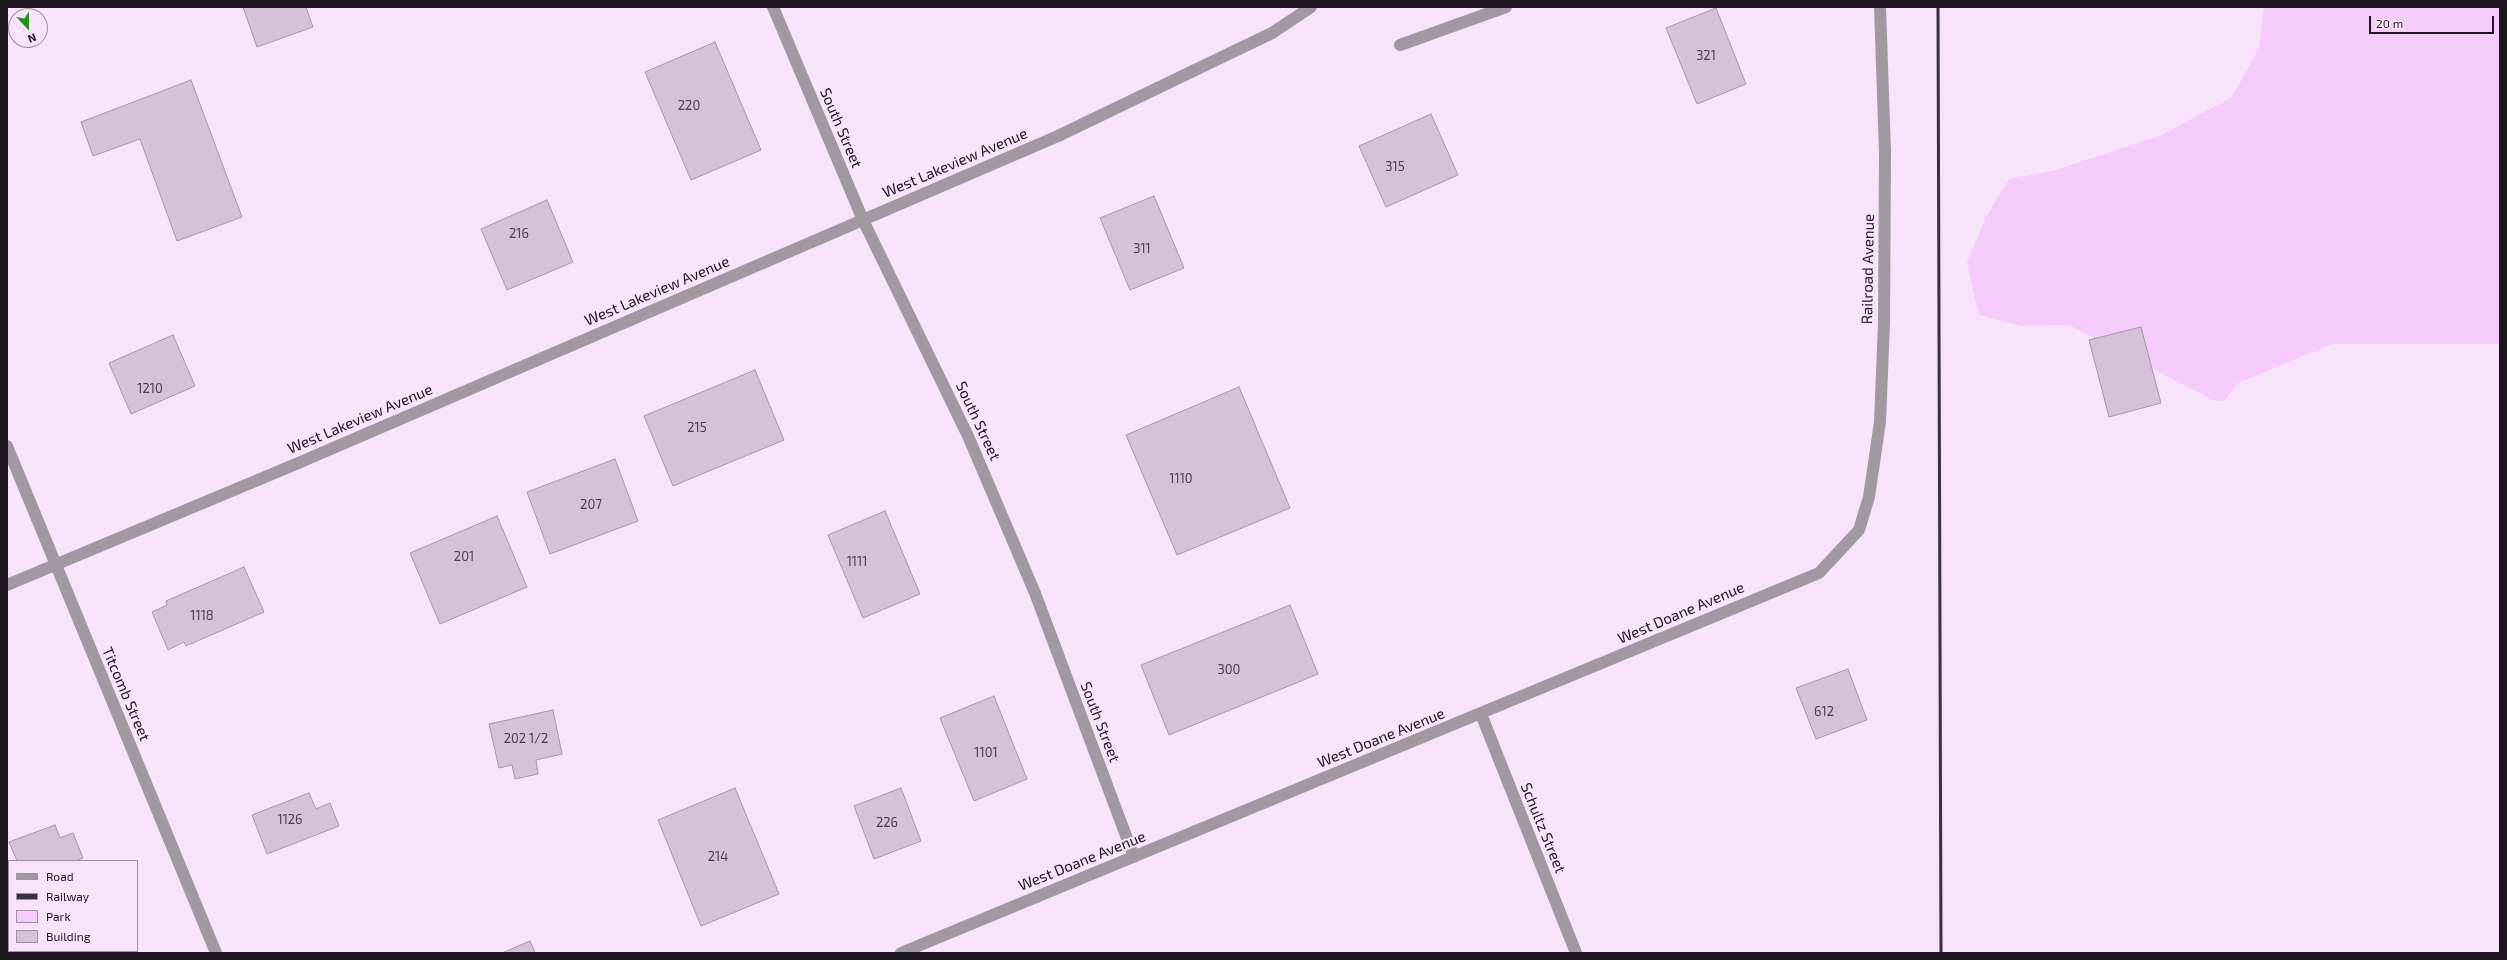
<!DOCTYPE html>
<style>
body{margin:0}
#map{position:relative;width:2507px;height:960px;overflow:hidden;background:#f7e3fa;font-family:"Exo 2",sans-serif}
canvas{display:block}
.frame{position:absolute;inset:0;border:8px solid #1d161e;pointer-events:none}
.legend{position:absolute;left:8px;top:860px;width:130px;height:92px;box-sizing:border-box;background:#f7e3fa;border:1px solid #a091a2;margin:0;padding:5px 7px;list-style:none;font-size:12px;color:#1d161e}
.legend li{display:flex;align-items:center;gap:8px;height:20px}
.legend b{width:20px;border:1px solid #a091a2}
.north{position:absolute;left:8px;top:8px;width:40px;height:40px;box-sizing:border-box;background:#f7e3fa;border:1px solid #a091a2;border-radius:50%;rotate:158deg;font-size:11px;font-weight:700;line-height:16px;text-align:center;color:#1d161e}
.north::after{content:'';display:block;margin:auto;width:14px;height:18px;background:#229118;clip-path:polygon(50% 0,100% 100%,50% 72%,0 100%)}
.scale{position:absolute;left:2369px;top:16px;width:125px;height:18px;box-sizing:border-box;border:2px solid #1d161e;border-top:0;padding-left:5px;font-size:12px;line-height:14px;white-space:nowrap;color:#1d161e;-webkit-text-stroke:3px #f7e3fa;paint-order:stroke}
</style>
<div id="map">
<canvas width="2507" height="960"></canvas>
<div class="frame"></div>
<ul class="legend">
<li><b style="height:5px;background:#a198a2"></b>Road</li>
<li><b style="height:5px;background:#39313b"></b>Railway</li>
<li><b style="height:11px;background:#f5cbfb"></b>Park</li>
<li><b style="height:11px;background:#d5c1d8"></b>Building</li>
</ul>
<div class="north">N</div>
<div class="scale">20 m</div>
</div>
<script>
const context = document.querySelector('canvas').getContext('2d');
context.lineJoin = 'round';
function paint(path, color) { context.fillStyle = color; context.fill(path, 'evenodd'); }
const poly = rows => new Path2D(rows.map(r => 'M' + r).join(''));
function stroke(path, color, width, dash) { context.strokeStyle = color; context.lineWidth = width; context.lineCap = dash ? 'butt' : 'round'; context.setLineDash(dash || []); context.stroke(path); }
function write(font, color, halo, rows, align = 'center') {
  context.font = font + ' "Exo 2",sans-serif'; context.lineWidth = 4; context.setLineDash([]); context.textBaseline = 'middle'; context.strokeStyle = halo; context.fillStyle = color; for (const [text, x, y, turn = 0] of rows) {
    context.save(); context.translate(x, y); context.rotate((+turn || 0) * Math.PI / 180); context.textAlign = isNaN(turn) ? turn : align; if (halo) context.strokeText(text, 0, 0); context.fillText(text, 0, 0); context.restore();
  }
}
paint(poly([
 [2264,7,2500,7,2500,344,2332,344,2238,383,2224,401,2213,400,2069,325,2022,326,1979,315,1967,263,1986,217,2009,179,2053,171,2162,135,2232,97,2259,48]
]), '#f5cbfb');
const building = poly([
 [243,7,306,7,313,27,257,47,243,7],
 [1716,8,1746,84,1697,104,1666,28,1716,8],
 [715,42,761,150,691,180,645,72,715,42],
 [191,80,242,217,177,241,140,139,93,156,81,122,191,80],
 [1431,114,1458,175,1386,207,1359,146,1431,114],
 [1154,196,1184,268,1130,290,1100,218,1154,196],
 [547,200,573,262,507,290,481,229,547,200],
 [2141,327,2161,403,2109,417,2089,340,2141,327],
 [173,335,195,386,131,414,109,363,173,335],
 [755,370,784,440,673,486,644,416,755,370],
 [1239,387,1290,508,1177,555,1126,435,1239,387],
 [615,459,638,521,550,554,527,492,615,459],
 [885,511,920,594,863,618,828,535,885,511],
 [497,516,527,587,440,624,410,553,497,516],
 [244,567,264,612,186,646,184,642,168,650,152,612,167,605,166,601,244,567],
 [1290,605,1318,674,1169,735,1141,665,1290,605],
 [1848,669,1867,720,1816,739,1796,688,1848,669],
 [994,696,1027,779,974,801,940,718,994,696],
 [553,710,562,754,536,760,538,774,515,779,512,765,499,768,489,724,553,710],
 [735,788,779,894,701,926,658,820,735,788],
 [901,788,921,841,874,859,854,806,901,788],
 [309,793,316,809,330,803,339,826,267,854,252,815,309,793],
 [55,825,60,838,73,833,83,858,76,861,17,861,9,842,55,825],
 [530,941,535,953,502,953,530,941],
 [52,951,103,951,103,953,53,953,52,951]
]);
paint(building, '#d5c1d8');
stroke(building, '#a895ab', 1);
stroke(poly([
 [773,7,863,220,968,436,1035,593,1134,857],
 [1400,45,1506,7],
 [7,446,216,953],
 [7,585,296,464,1058,136,1272,33,1311,7],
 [1481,714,1576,953],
 [901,953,1819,573,1859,530,1869,497,1880,422,1884,323,1885,152,1880,7]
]), '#a198a2', 12);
stroke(poly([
 [1938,7,1941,953]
]), '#39313b', 3);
write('13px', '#4b414c', null, [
 ["321",1706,56],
 ["220",689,106],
 ["315",1395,167],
 ["216",519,234],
 ["311",1142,249],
 ["1210",150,389],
 ["215",697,428],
 ["1110",1181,479],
 ["207",591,505],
 ["201",464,557],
 ["1111",857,562],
 ["1118",202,616],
 ["300",1229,670],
 ["612",1824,712],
 ["202 1/2",526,739],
 ["1101",986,753],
 ["1126",290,820],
 ["226",887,823],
 ["214",718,857]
]);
write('15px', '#1d161e', '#f7e3fa', [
 ["South Street",841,128,67],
 ["West Lakeview Avenue",955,163,-23],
 ["Railroad Avenue",1868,269,-89],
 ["West Lakeview Avenue",657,291,-23],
 ["West Lakeview Avenue",360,419,-23],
 ["South Street",978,421,65],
 ["West Doane Avenue",1681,613,-23],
 ["Titcomb Street",126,694,67],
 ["South Street",1100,722,69],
 ["West Doane Avenue",1381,738,-22],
 ["Schultz Street",1543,828,68],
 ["West Doane Avenue",1082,861,-22]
]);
</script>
